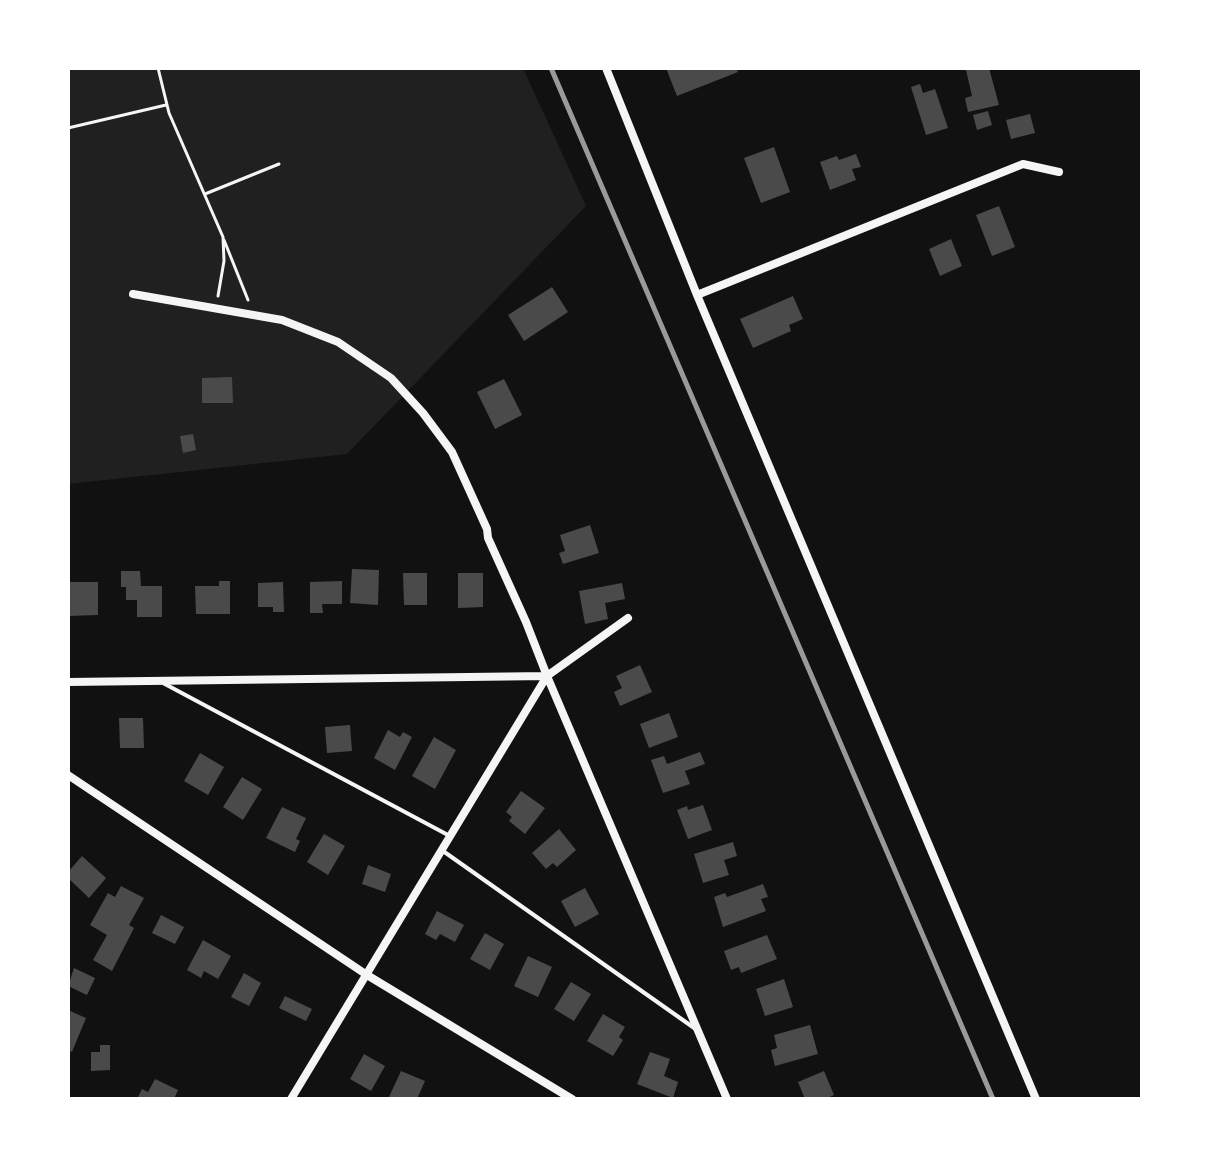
<!DOCTYPE html>
<style>
body{margin:0}
#map{position:relative;width:1210px;height:1167px;overflow:hidden;background:#111;font-family:Signika,sans-serif}
canvas{display:block}
.frame{position:absolute;inset:0;border:70px solid #fff;pointer-events:none}
</style>
<div id="map">
<canvas width="1210" height="1167"></canvas>
<div class="frame"></div>
</div>
<script>
const context = document.querySelector('canvas').getContext('2d');
context.lineJoin = 'round';
function paint(path, color) { context.fillStyle = color; context.fill(path, 'evenodd'); }
const poly = rows => new Path2D(rows.map(r => 'M' + r).join(''));
function stroke(path, color, width, dash) { context.strokeStyle = color; context.lineWidth = width; context.lineCap = dash ? 'butt' : 'round'; context.setLineDash(dash || []); context.stroke(path); }
paint(poly([
 [68,68,523,68,586,206,347,454,68,484]
]), '#202020');
paint(poly([
 [666,68,736,68,738,72,677,96],
 [972,68,989,68,999,105,968,112,965,98,972,96,966,70],
 [920,84,923,93,935,89,948,128,926,135,911,87],
 [988,111,992,125,977,130,973,115],
 [1030,114,1035,133,1011,139,1006,120],
 [774,147,790,192,761,203,744,158],
 [856,154,861,167,852,169,856,180,830,190,820,162,837,156,839,160],
 [999,206,1015,247,992,256,976,215],
 [951,239,962,266,940,276,929,249],
 [552,287,568,312,524,341,508,315],
 [793,296,803,319,789,325,791,331,753,348,740,319],
 [232,377,233,403,202,403,202,378],
 [504,379,522,415,495,429,477,392],
 [193,434,196,450,183,453,180,436],
 [590,525,599,553,563,564,559,553,565,551,560,535],
 [352,569,379,570,378,605,350,603],
 [121,571,140,571,141,586,162,586,162,617,137,617,137,600,126,600,126,587,121,587],
 [403,573,427,573,427,605,404,605],
 [458,573,483,573,483,607,458,608],
 [219,581,230,581,230,614,196,614,195,586,219,586],
 [342,581,342,604,322,604,323,613,310,613,310,582],
 [68,582,98,582,98,615,68,616],
 [283,582,284,612,273,612,273,607,258,607,258,583],
 [622,583,625,599,605,603,608,619,585,624,579,591],
 [640,665,652,692,620,706,614,692,622,688,616,676],
 [669,713,678,737,649,748,640,724],
 [119,718,143,718,144,748,120,748],
 [350,725,352,751,327,753,325,727],
 [388,730,400,737,403,732,412,737,395,770,374,758],
 [434,737,456,750,435,789,412,776],
 [700,752,705,764,685,771,690,784,663,793,651,760,664,756,667,764],
 [200,753,224,767,208,795,184,781],
 [242,777,262,789,243,820,223,807],
 [521,791,545,808,525,834,509,821,512,817,506,812],
 [703,805,712,830,688,839,677,810,687,806,688,810],
 [282,807,306,818,296,839,300,841,295,852,266,838],
 [559,829,576,850,557,867,553,863,546,869,532,853],
 [324,834,345,846,328,875,307,862],
 [733,842,737,856,724,860,729,875,703,883,694,854],
 [82,856,106,878,89,898,68,878,68,872],
 [368,865,391,874,385,892,362,884],
 [763,884,768,897,761,899,766,911,723,927,714,897,725,893,727,897],
 [121,886,144,898,129,925,134,928,112,971,93,960,107,935,90,925,108,893,115,897],
 [585,888,599,914,575,927,561,901],
 [437,911,464,925,455,942,440,934,436,940,425,934],
 [161,915,184,927,175,944,152,933],
 [485,933,504,944,490,970,470,959],
 [767,935,777,959,741,973,739,967,731,970,724,951],
 [203,940,231,956,218,979,204,971,201,978,187,970],
 [528,956,552,967,538,997,514,986],
 [74,968,95,978,87,995,68,986],
 [244,973,261,983,249,1006,231,997],
 [784,979,793,1007,765,1016,756,989],
 [571,982,591,994,574,1021,554,1009],
 [285,996,312,1009,306,1021,279,1008],
 [68,1010,86,1018,72,1052,68,1050],
 [603,1014,625,1027,619,1037,623,1040,613,1056,587,1041],
 [810,1025,818,1054,775,1066,771,1050,777,1048,774,1035],
 [100,1045,110,1045,110,1070,91,1071,91,1052,100,1052],
 [650,1052,670,1059,664,1076,678,1082,673,1098,637,1084],
 [364,1054,385,1066,371,1091,350,1079],
 [401,1071,425,1081,417,1099,388,1099],
 [824,1071,834,1095,825,1099,805,1099,798,1082],
 [155,1079,178,1090,174,1099,137,1099,142,1089,148,1092]
]), '#4a4a4a');
stroke(poly([
 [158,68,169,113,223,237,224,261,218,296],
 [68,128,166,105],
 [205,194,279,164],
 [224,240,248,300]
]), '#f5f5f5', 3);
stroke(poly([
 [163,683,448,835],
 [443,851,697,1030]
]), '#f5f5f5', 4);
stroke(poly([
 [606,68,697,295,1036,1099],
 [133,294,282,320,338,342,391,378,423,413,452,452,487,529,488,538,526,622,547,676,727,1099],
 [697,295,1023,164,1059,172],
 [68,682,547,676,628,618],
 [68,775,367,975,572,1099],
 [291,1099,547,676]
]), '#f5f5f5', 8);
stroke(poly([
 [551,68,993,1099]
]), '#9a9a9a', 5);
</script>
